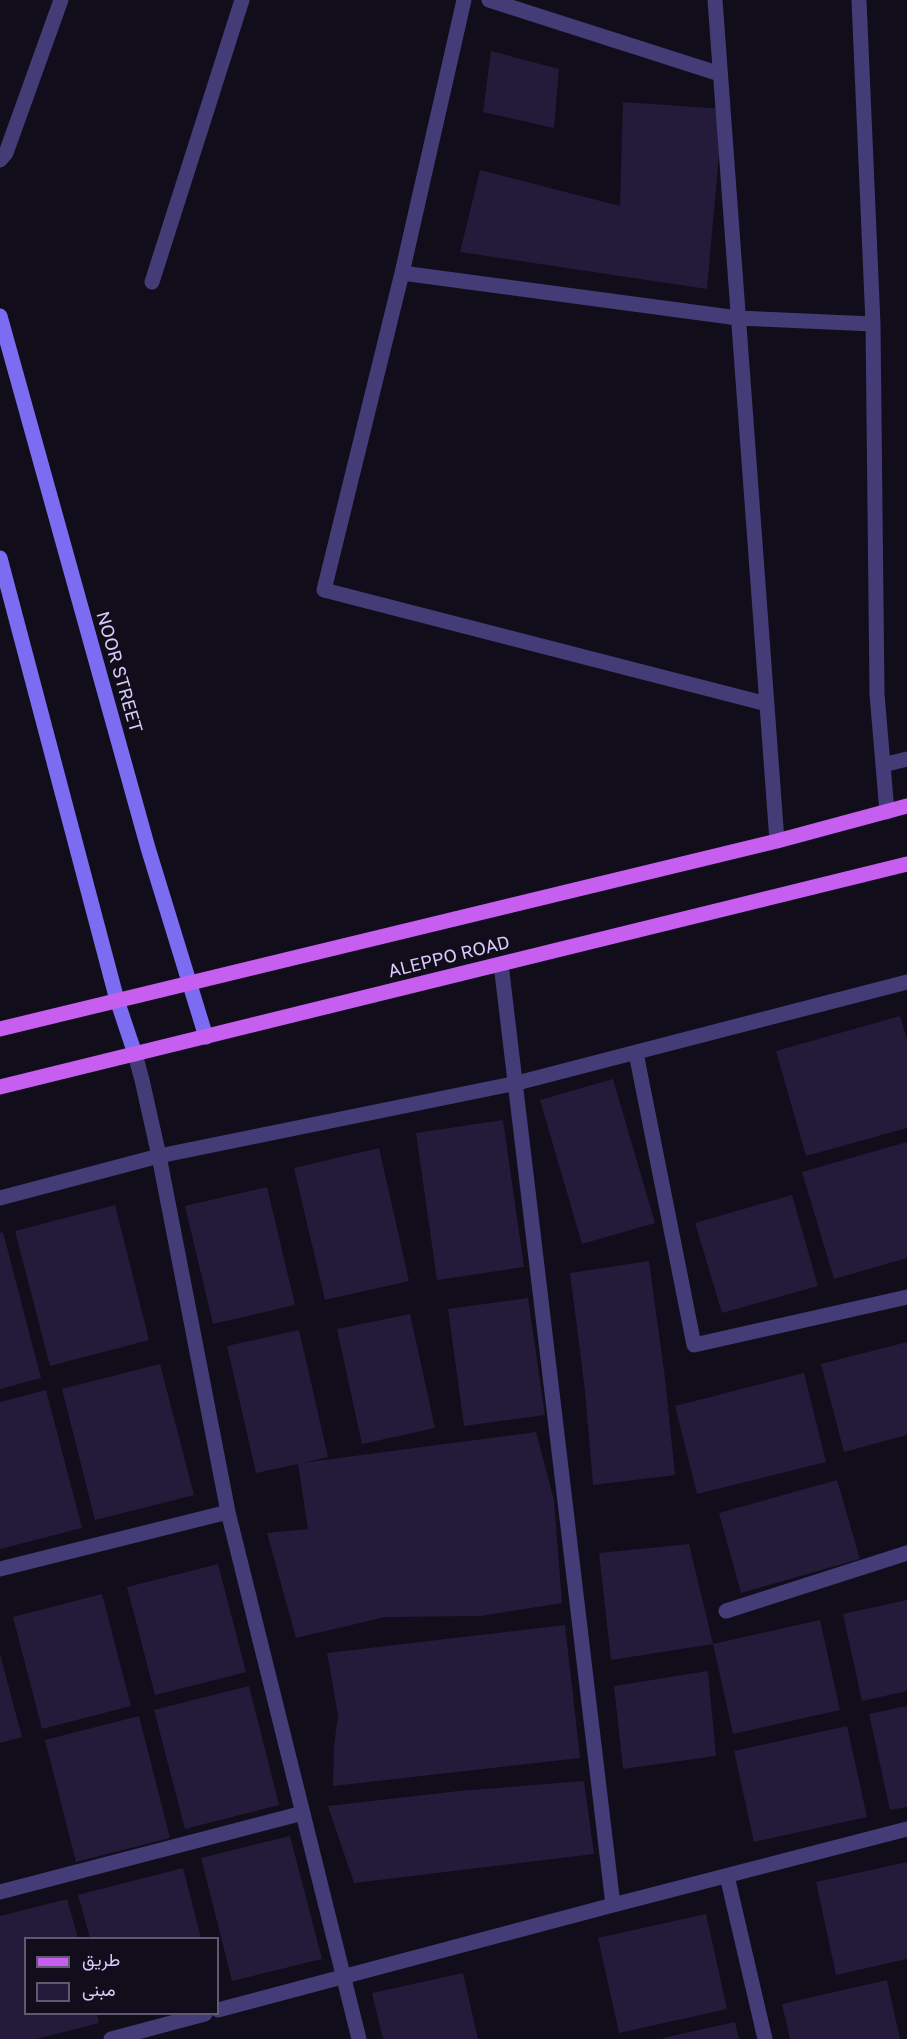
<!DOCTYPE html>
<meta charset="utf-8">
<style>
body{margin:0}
#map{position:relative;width:907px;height:2039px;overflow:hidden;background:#110d1b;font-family:"Golos Text",Vazirmatn,sans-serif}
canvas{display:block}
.legend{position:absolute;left:24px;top:1937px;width:195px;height:78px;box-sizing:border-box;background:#110d1b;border:2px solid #5f5974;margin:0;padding:8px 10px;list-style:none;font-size:18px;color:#d5ccfa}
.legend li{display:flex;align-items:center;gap:12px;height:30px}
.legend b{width:30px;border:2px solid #5f5974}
</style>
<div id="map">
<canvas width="907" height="2039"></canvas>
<ul class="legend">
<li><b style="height:8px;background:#c65ef0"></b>طريق</li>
<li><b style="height:16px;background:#241b3b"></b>مبنى</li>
</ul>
</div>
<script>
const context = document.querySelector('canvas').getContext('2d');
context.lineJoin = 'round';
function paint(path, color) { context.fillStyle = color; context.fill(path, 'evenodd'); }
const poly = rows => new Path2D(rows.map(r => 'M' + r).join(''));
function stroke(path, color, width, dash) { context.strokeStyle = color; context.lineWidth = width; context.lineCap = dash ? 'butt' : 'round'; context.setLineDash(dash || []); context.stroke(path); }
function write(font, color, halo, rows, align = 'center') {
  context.font = font + ' "Golos Text",sans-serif'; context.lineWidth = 4.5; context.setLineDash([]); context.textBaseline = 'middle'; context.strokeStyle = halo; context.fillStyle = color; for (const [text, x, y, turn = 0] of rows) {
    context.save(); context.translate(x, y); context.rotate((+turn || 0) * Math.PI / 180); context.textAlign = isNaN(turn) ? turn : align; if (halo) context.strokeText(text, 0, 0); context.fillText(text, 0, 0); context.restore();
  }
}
paint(poly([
 [491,51,559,69,554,128,483,112],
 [623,102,723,109,707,289,460,252,480,170,620,206],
 [900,1016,907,1039,907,1128,806,1156,776,1051],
 [613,1079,655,1223,582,1244,540,1100],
 [503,1120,524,1267,437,1280,416,1133],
 [907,1142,907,1258,834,1279,802,1172],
 [379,1148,409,1281,325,1300,294,1168],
 [267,1187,295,1305,213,1324,185,1206],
 [792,1195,818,1286,722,1313,695,1223],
 [115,1205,149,1340,50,1366,15,1231],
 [3,1232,41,1378,0,1389,0,1233],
 [649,1261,665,1378,675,1475,593,1485,585,1391,570,1273],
 [528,1298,545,1415,464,1426,448,1309],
 [410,1314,435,1428,362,1444,337,1329],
 [299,1330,328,1457,301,1463,536,1432,554,1500,562,1603,480,1616,385,1617,296,1638,267,1533,308,1529,298,1464,256,1473,227,1346],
 [907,1342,907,1435,844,1452,821,1364],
 [160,1364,194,1495,95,1520,62,1389],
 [804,1373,826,1462,697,1494,675,1406],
 [46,1390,82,1528,0,1549,0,1402],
 [837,1480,860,1559,741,1593,719,1513],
 [689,1544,713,1644,820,1620,840,1710,733,1734,713,1644,611,1660,599,1553],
 [218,1564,246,1672,155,1695,127,1587],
 [102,1594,131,1706,42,1729,13,1617],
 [907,1600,907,1691,862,1701,843,1614],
 [565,1625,580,1758,333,1786,334,1746,338,1715,327,1653],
 [0,1654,22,1737,0,1743],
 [708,1671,716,1756,623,1769,614,1686],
 [249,1686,279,1805,185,1829,154,1710],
 [907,1706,907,1807,890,1810,869,1714],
 [139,1716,170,1838,76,1862,45,1740],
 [847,1726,867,1817,754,1842,734,1751],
 [584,1781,594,1854,354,1883,328,1806,459,1791],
 [290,1836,322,1959,232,1981,201,1858],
 [907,1862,907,1959,836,1975,816,1882],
 [183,1868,201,1938,90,1938,78,1895],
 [67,1899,78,1938,26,1938,26,2014,97,2014,99,2023,36,2039,0,2039,0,1916],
 [706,1914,727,2009,619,2033,598,1938],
 [463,1973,478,2039,383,2039,372,1993],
 [887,1980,900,2039,790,2039,782,2004],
 [735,2022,739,2039,663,2039,663,2038]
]), '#241b3b');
stroke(poly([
 [464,0,402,273,324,590,767,704],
 [489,0,720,74],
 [715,0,777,841],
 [859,0,873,324,877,694,887,812],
 [0,160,6,153,61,0],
 [402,273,738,318,873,324],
 [152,282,242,0],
 [883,765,907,759],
 [501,964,613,1905],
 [636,1053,694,1345,907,1297],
 [135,1054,142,1080,159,1156,228,1512,359,2039],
 [0,1198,159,1156,517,1083,907,982],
 [0,1569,228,1512],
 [726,1611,907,1553],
 [727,1876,765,2039],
 [0,1892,303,1813],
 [218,2010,613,1905,907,1829],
 [111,2039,205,2014]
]), '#433c76', 15);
stroke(poly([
 [0,316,148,848,206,1037],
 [0,558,117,1000,135,1054]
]), '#7b6cf1', 15);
stroke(poly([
 [0,1029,777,841,907,806],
 [0,1087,907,864]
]), '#c65ef0', 15);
write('18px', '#d5ccfa', '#110d1b', [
 ["NOOR STREET",119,672,74],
 ["ALEPPO ROAD",449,957,-14]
]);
</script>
